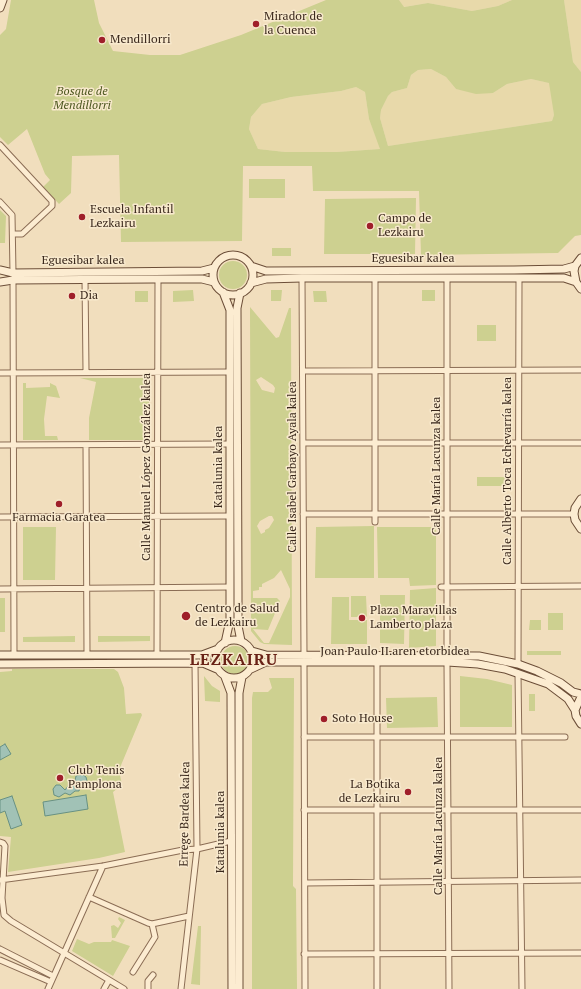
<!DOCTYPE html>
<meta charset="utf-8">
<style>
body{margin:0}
canvas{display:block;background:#f1debd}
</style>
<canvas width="581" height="989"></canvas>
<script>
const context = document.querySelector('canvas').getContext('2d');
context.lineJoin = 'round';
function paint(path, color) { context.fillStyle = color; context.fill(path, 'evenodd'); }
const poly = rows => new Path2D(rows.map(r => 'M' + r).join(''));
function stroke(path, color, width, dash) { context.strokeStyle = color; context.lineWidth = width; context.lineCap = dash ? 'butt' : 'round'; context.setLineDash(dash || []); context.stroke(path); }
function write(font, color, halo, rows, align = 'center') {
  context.font = font + ' "PT Serif",serif'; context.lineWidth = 3; context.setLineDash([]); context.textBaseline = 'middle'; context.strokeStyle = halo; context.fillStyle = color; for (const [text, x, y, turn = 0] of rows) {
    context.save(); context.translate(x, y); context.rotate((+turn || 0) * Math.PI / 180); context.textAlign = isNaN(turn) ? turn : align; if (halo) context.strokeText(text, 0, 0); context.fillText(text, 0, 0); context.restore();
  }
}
paint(poly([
 [399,0,512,0,498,6,472,11,428,3,403,7],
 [564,0,581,0,581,72,573,62],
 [431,69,446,77,456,89,493,93,507,84,531,79,550,83,554,115,552,121,388,146,380,118,381,110,388,96,392,92,407,88,411,75,418,70],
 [356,87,365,92,369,119,381,149,337,152,285,152,258,149,249,129,251,117,262,104,291,97,341,91]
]), '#e8d9aa');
paint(poly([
 [11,0,94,0,99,23,113,51,150,55,180,55,241,35,326,0,399,0,404,7,428,3,472,11,498,6,512,0,564,0,573,62,581,72,581,235,575,236,558,253,421,255,419,191,313,191,312,166,243,166,242,241,121,242,119,155,72,156,71,193,59,204,43,187,50,180,45,174,27,129,8,145,0,137,0,35,6,29],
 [431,69,446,77,456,89,476,94,493,93,507,84,531,79,549,83,554,115,552,121,388,146,380,118,381,110,388,96,392,92,407,88,411,75,418,70],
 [356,87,365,92,369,119,380,149,337,152,285,152,258,149,249,129,251,117,262,104,291,97,341,91],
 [249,179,285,179,285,198,249,198],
 [416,198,415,254,324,254,325,199],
 [0,210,6,216,5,243,0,243],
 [272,248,291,248,291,256,272,256],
 '219 275a14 14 0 1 1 28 0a14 14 0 1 1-28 0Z',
 [193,290,194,301,173,302,173,291],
 [271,290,282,290,281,301,271,301],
 [422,290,435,290,435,301,422,301],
 [135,291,148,291,148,302,135,302],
 [313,291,326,291,327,302,314,302],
 [250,307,276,338,279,337,289,308,291,308,292,645,264,644,260,642,251,631],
 [261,377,273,385,275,388,274,393,262,390,256,380],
 [269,516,272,516,274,520,269,528,265,530,265,532,261,534,257,526,260,521],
 [281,570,290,589,290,597,269,643,264,643,253,629,268,630,280,601,277,598,253,598,253,591,259,590,259,587,262,587,262,584,274,578],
 [477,325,496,325,496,341,477,341],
 [80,378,149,378,149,440,89,440,89,418,96,382],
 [23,383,26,383,26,388,50,387,50,383,56,386,60,398,47,396,44,419,45,436,57,436,58,440,23,440],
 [477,477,510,477,510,486,477,486],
 [374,526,374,578,315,578,316,527],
 [23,527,56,527,55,580,23,580],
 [377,527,436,527,436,585,410,586,409,578,378,578],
 [436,588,436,646,409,648,410,590],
 [380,595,405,595,404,644,380,643],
 [351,596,366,596,367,617,351,617],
 [332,597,349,597,349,620,367,620,367,644,331,644],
 [0,598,5,598,5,632,0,632],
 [548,613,563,613,563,630,548,630],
 [530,620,541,620,541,630,529,630],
 [75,636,75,642,23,642,23,637],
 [98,636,150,636,150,641,98,642],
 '221 660a14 14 0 1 1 28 0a14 14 0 1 1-28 0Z',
 [527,651,561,651,561,655,527,655],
 [12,669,114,669,118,672,124,688,126,714,141,713,142,715,119,770,122,785,113,792,125,852,99,858,8,872,11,837,0,836,0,672,12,671],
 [204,676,212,686,220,691,220,702,205,701],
 [460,676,487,679,512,685,512,727,460,727],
 [269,678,294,678,293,886,296,889,297,989,252,989,252,698,253,692,268,692,272,688],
 [529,694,535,694,535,711,529,711],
 [437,697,438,727,387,728,386,698],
 [119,917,125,920,115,938,112,938,111,926,114,925,118,928,121,923,118,919],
 [198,926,201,926,200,985,191,984],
 [77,939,89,944,94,942,111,942,112,940,130,946,113,976,72,951]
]), '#cdd090');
const water = poly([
 [5,744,11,754,0,760,0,747,5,744],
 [82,774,86,777,87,781,85,785,80,787,79,791,75,791,70,795,65,793,59,797,54,795,53,789,56,785,60,785,65,790,68,786,74,785,76,776,82,774],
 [86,795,88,809,45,816,43,802,86,795],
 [12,796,22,825,11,829,5,811,0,813,0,800,12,796]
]);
paint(water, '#a1c2b6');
stroke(water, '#689183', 1);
const street = poly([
 [0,145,52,201,52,206,22,234,13,234],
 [0,202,12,215,13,273],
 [302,278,304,656],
 [447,278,447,655],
 [85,279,86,371],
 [13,280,14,655],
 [303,371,581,370],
 [0,373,230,372],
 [303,443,581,443],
 [0,445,230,444],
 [86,445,87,655],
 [303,514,574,514],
 [0,517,230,516],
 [375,522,375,279],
 [441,587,581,586],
 [0,589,230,587],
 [157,655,158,279],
 [447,662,449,989],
 [304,663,305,989],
 [518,664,519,278],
 [518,673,522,989],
 [304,737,565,737],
 [304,810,581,810],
 [0,842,3,843,5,846,2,898,4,915,11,921,124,989],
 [0,880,103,866,183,850,197,849,231,841],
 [305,883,581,880],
 [89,897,148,923,152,924,189,916],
 [0,949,53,976],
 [304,954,581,953],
 [0,960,51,982],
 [133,972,155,937,152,924],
 [48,989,103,866],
 [104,989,109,980],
 [148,989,148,981,153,975],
 [181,989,197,849,195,663],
 [377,989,377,663]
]);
const secondary = poly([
 [0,8,3,0],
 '213 275a20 20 0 1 1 40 0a20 20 0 1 1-40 0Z',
 [581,258,575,266,574,271,576,282,581,289],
 [251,266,266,271,514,270,564,269,575,266],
 [0,270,13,273,202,271,214,268],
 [0,282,13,280,153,279,202,279,214,282],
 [251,283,266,279,302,278,564,278,576,282],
 [223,292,230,310,230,620,225,643],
 [240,293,237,308,238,594,238,626,241,641],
 [581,499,575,508,574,514,575,520,581,529],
 '215 659a19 19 0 1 1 38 0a19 19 0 1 1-38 0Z',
 [252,651,266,655,479,656,518,664,537,671,561,683,573,692,581,694],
 [0,655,202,655,218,649],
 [0,664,203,663,217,669],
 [251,669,266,662,447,662,478,664,505,669,548,684,568,699,575,710],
 [225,677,231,693,232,989],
 [581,697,575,710,576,716,581,724],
 [239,989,239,693,242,677]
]);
stroke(street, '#8b6d55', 7);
stroke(secondary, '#6c4e38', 9);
stroke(street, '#fcecd1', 5);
stroke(secondary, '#fcecd1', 7);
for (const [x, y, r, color] of [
 [256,24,4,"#9f1f2a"],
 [102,40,4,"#9f1f2a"],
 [82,217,4,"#9f1f2a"],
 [370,226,4,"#9f1f2a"],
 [72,296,4,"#9f1f2a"],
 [59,504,4,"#9f1f2a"],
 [186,616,5,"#9f1f2a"],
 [362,618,4,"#9f1f2a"],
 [324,719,4,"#9f1f2a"],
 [60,778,4,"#9f1f2a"],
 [408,792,4,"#9f1f2a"]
]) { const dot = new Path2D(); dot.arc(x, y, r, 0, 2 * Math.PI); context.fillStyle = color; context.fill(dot); stroke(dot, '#f8e9cd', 1.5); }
write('12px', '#39271b', '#f8e9cd', [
 ["Mirador de",264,17],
 ["la Cuenca",264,31],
 ["Mendillorri",110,40],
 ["Escuela Infantil",90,210],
 ["Lezkairu",90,224],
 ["Campo de",378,219],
 ["Lezkairu",378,233],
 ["Dia",80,296],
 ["Farmacia Garatea",59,518,"center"],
 ["Centro de Salud",195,609],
 ["de Lezkairu",195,623],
 ["Plaza Maravillas",370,611],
 ["Lamberto plaza",370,625],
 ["Soto House",332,719],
 ["Club Tenis",68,771],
 ["Pamplona",68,785],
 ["La Botika",400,785,"right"],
 ["de Lezkairu",400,799,"right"]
], 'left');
write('italic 12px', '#4d571f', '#f8e9cd', [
 ["Bosque de",82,92],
 ["Mendillorri",82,106]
]);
write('12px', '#39271b', '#f8e9cd', [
 ["Eguesibar kalea",413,259],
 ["Eguesibar kalea",83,261],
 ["Calle María Lacunza kalea",437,466,-90],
 ["Calle Manuel López González kalea",147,467,-90],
 ["Katalunia kalea",219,467,-90],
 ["Calle Isabel Garbayo Ayala kalea",293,467,-90],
 ["Calle Alberto Toca Echevarría kalea",508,471,-90],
 ["Joan Paulo II.aren etorbidea",395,652],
 ["Errege Bardea kalea",185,814,-89],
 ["Calle María Lacunza kalea",439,826,-90],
 ["Katalunia kalea",221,832,-90]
]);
context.letterSpacing = '1px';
write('bold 16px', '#692216', '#f8e9cd', [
 ["LEZKAIRU",234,660]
]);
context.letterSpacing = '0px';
</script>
